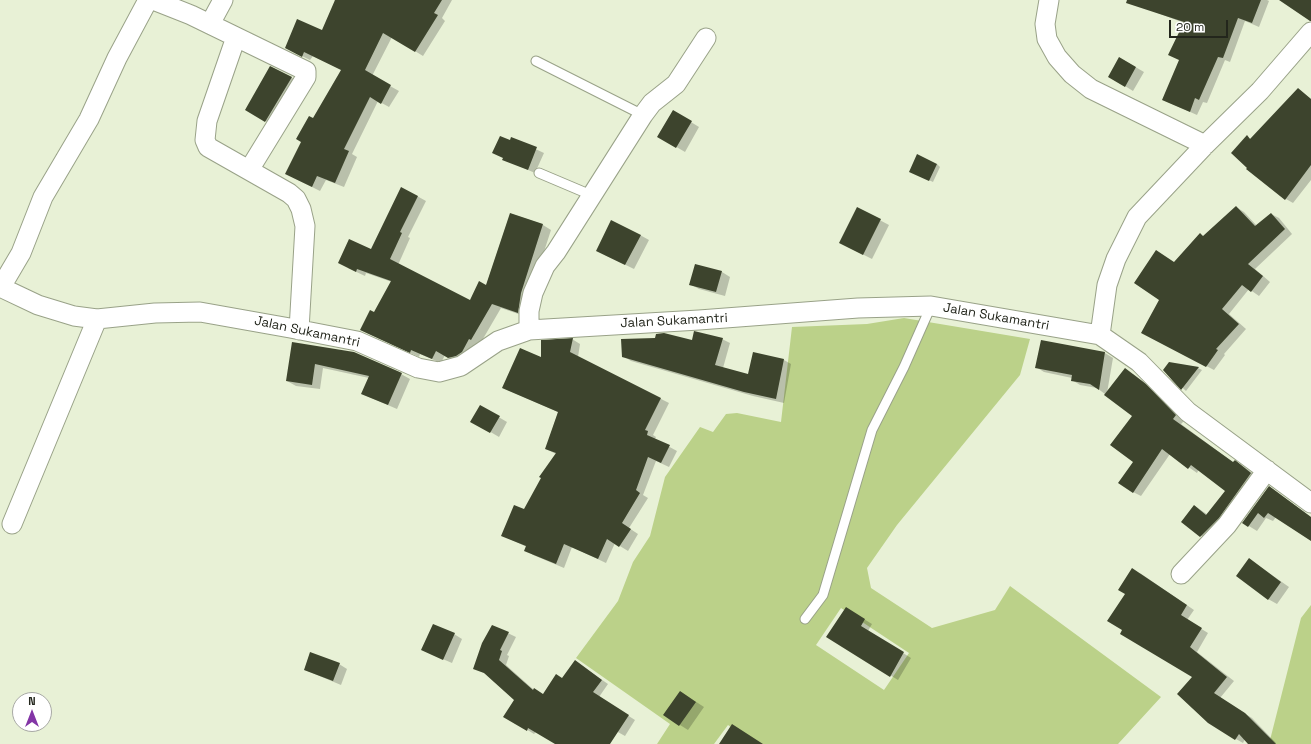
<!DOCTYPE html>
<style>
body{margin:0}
#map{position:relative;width:1311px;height:744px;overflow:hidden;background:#e8f1d6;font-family:"Space Grotesk",sans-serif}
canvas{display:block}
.north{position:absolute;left:12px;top:692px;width:40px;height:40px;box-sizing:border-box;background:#fff;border:1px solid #a7a8a4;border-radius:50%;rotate:0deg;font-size:11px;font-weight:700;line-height:16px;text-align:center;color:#23261c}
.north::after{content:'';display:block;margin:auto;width:14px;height:18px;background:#8335a6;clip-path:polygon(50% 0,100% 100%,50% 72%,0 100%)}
.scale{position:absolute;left:1169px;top:20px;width:59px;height:18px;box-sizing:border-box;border:2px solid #23261c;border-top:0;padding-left:5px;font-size:12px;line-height:14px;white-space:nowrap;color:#23261c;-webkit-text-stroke:3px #fff;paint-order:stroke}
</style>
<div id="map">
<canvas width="1311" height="744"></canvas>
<div class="north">N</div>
<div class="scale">20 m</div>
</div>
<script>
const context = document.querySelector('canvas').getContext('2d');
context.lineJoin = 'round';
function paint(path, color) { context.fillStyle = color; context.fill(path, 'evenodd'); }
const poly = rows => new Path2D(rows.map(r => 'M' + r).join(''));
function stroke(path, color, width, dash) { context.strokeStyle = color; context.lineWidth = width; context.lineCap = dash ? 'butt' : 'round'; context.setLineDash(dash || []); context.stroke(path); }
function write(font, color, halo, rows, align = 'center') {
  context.font = font + ' "Space Grotesk",sans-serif'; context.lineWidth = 4; context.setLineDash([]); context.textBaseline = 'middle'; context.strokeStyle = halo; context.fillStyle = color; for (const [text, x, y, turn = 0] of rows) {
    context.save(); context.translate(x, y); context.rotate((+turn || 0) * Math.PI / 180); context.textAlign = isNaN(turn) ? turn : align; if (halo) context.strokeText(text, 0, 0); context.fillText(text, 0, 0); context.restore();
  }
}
paint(poly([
 [904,318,1030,339,1020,375,897,525,867,568,871,588,932,628,995,610,1010,586,1161,697,1118,744,751,744,752,743,728,725,714,744,657,744,670,724,576,658,618,601,633,562,650,536,665,477,700,427,713,432,726,414,737,413,781,422,792,327,867,324],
 [841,608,909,653,884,690,816,645],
 [1311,605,1311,744,1269,744,1301,618]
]), '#bbd189');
paint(poly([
 [334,0,452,0,442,18,445,21,423,56,392,37,372,76,399,91,389,107,378,101,352,154,357,157,344,187,326,180,320,191,294,178,313,119,342,70,313,56,310,60,294,52,323,31,336,1],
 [1146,0,1267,0,1269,1,1259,27,1245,21,1230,62,1225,60,1207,103,1203,102,1197,115,1163,100,1180,60,1184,23,1150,10],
 [1120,58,1144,72,1133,91,1109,76],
 [271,67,300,82,274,126,247,110],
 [1298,89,1311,99,1311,180,1293,203,1286,199,1247,137,1251,139],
 [673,111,699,127,685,152,658,136],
 [512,138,544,153,535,173,503,159],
 [937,164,940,167,933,182,914,173],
 [417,196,426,201,408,237,410,238,398,265,470,302,486,286,511,214,543,225,551,230,529,298,527,317,501,308,480,344,478,343,470,357,458,362,445,355,441,363,420,354,419,357,361,330,375,313,392,282,366,273,365,276,348,268,371,251],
 [1236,207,1244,212,1257,226,1271,214,1279,218,1292,234,1255,269,1270,282,1259,296,1249,289,1229,314,1246,329,1224,354,1225,355,1214,370,1151,337,1178,266,1204,237],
 [857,208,889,225,872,259,848,247],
 [640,235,649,240,634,269,605,255],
 [722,272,730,277,725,296,699,289,690,284],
 [695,332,722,339,730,343,723,368,749,375,784,360,791,364,784,403,753,396,631,361,623,356,693,341],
 [572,339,580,344,578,357,669,403,653,435,656,437,655,439,677,451,669,467,656,461,643,495,648,498,629,528,638,534,628,551,615,543,606,563,572,547,564,568,533,555,526,550,527,547,503,536,525,510,556,454,546,449,558,412,503,388,542,358],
 [1042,341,1105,353,1113,358,1107,393,1133,374,1154,390,1184,421,1181,424,1234,463,1235,461,1243,466,1259,478,1209,541,1182,522,1195,506,1208,515,1226,490,1199,469,1197,473,1170,454,1141,496,1133,492,1134,416,1097,388,1080,385,1072,380,1072,378,1044,372,1036,367],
 [293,343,401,374,410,379,397,409,362,394,369,378,323,368,320,389,296,386,287,381],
 [1170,363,1198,368,1202,370,1186,391,1164,370],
 [480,406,507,422,499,437,472,421],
 [1269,487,1311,517,1311,540,1276,517,1273,521,1266,518,1257,531,1244,523],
 [1249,559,1289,587,1277,604,1268,599],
 [1140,573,1194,610,1187,620,1208,633,1197,652,1234,681,1220,698,1252,718,1276,743,1275,744,1250,744,1245,739,1243,743,1236,739,1193,677],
 [854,613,872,624,868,631,911,658,898,680,828,637],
 [493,626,516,637,507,655,509,656,506,665,534,690,544,695,563,679,576,662,608,684,599,697,635,720,625,736,616,731,607,744,557,744,536,732,534,734,505,716,516,700,488,675,474,668],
 [454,634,462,639,452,663,431,654],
 [339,664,347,669,341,685,305,670],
 [681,692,704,707,688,730,664,715]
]), '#0003');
paint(poly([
 [335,0,442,0,434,13,438,15,415,52,383,33,365,70,391,85,381,104,370,97,344,149,349,151,335,183,317,176,312,187,285,174,301,142,296,139,309,116,313,118,341,70,304,52,302,57,285,48,297,19,322,30],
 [1127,0,1261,0,1252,23,1238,18,1223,58,1218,57,1199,100,1195,98,1190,112,1162,100,1179,60,1168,55,1184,22,1126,3],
 [1279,0,1311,0,1311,21,1310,21],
 [1119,57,1136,67,1125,87,1108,77],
 [270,66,292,77,265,122,245,110],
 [1298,88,1311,99,1311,165,1285,200,1246,169,1247,168,1231,153,1247,135,1250,139],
 [673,110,692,121,676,148,657,137],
 [500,136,510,140,511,137,537,147,528,170,502,160,503,158,492,153],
 [917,154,937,164,929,181,909,172],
 [401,187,418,196,400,232,402,233,390,259,470,300,479,281,486,285,510,213,543,224,521,293,518,313,492,304,471,340,469,339,462,352,456,356,448,358,436,351,432,359,411,350,410,353,360,330,370,310,374,312,391,281,357,269,356,272,338,263,349,239,371,249],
 [1236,206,1255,226,1271,213,1285,229,1248,264,1263,276,1251,292,1242,285,1222,309,1239,324,1216,349,1218,350,1206,367,1141,333,1159,300,1134,283,1156,250,1174,262,1200,233,1203,236],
 [857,207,881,219,863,255,839,243],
 [611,220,641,235,625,265,596,251],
 [695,264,722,271,716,292,689,285],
 [694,331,723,338,715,365,748,374,753,352,784,359,776,399,744,392,622,357,621,339,655,338,656,334,664,333,692,340],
 [573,338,570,352,661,398,645,430,648,431,647,435,670,445,661,463,648,457,636,490,640,493,622,523,631,529,619,547,607,539,598,559,564,544,556,564,524,551,526,546,501,536,514,505,524,509,541,478,539,477,556,453,545,449,558,412,502,388,520,348,541,357,541,340],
 [1041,340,1105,352,1099,390,1090,384,1071,381,1072,375,1035,368],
 [292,342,354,352,402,373,388,405,361,394,369,376,315,364,312,385,286,381],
 [1169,362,1199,367,1181,390,1163,370],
 [1125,368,1146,384,1176,415,1173,419,1233,462,1235,460,1251,473,1219,518,1200,537,1181,522,1194,505,1206,515,1225,491,1191,465,1188,469,1162,449,1133,493,1118,483,1133,462,1110,445,1132,416,1104,395],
 [480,405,500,416,490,433,470,422],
 [1269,486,1311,517,1311,541,1268,513,1264,518,1258,513,1248,527,1242,523],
 [1249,558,1281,582,1268,600,1236,576],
 [1132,568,1187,605,1181,615,1202,628,1190,647,1227,677,1214,693,1245,713,1276,744,1248,744,1239,734,1235,740,1208,723,1177,694,1192,677,1120,634,1122,630,1107,621,1125,594,1118,590],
 [846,607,865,619,861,626,904,652,890,677,826,637],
 [433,624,455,633,443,660,421,650],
 [492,625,509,632,500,650,502,651,499,660,533,690,534,688,543,694,556,674,562,678,575,660,602,680,593,692,629,715,610,744,555,744,528,728,527,731,503,717,514,700,484,673,473,669,482,643],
 [310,652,340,663,333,681,304,670],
 [680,691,696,702,679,726,663,715],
 [732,724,763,744,719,744]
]), '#3d442d');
const service = poly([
 [536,61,643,115],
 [539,173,591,195],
 [805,619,823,595,872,430,904,367,931,306]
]);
const minor = poly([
 [153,0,191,15,306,71,306,77,249,170],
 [1049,0,1045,24,1047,39,1057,57,1072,74,1091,89,1205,145],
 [210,24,223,0],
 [236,37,207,121,205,140,208,147,289,193,296,199,301,209,305,226,299,330],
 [0,287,38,305,74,316,97,319,155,313,200,312,290,328,357,341,418,368,439,372,461,366,498,341,529,330,699,320,858,308,931,306,1100,335,1139,362,1188,412,1311,503],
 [1,287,21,253,43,197,89,119,117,58,148,0],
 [529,330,529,311,533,293,545,266,556,252,643,115,652,103,676,84,706,38],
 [1100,335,1107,285,1116,259,1137,217,1205,145,1260,91,1311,32],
 [12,524,97,319],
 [1181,574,1227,525,1267,470]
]);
stroke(service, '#99a288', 11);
stroke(minor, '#99a288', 21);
stroke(service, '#fff', 9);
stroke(minor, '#fff', 19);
write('13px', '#23261c', '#fff', [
 ["Jalan Sukamantri",996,317,10],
 ["Jalan Sukamantri",674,321,-3],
 ["Jalan Sukamantri",307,332,12]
]);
</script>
